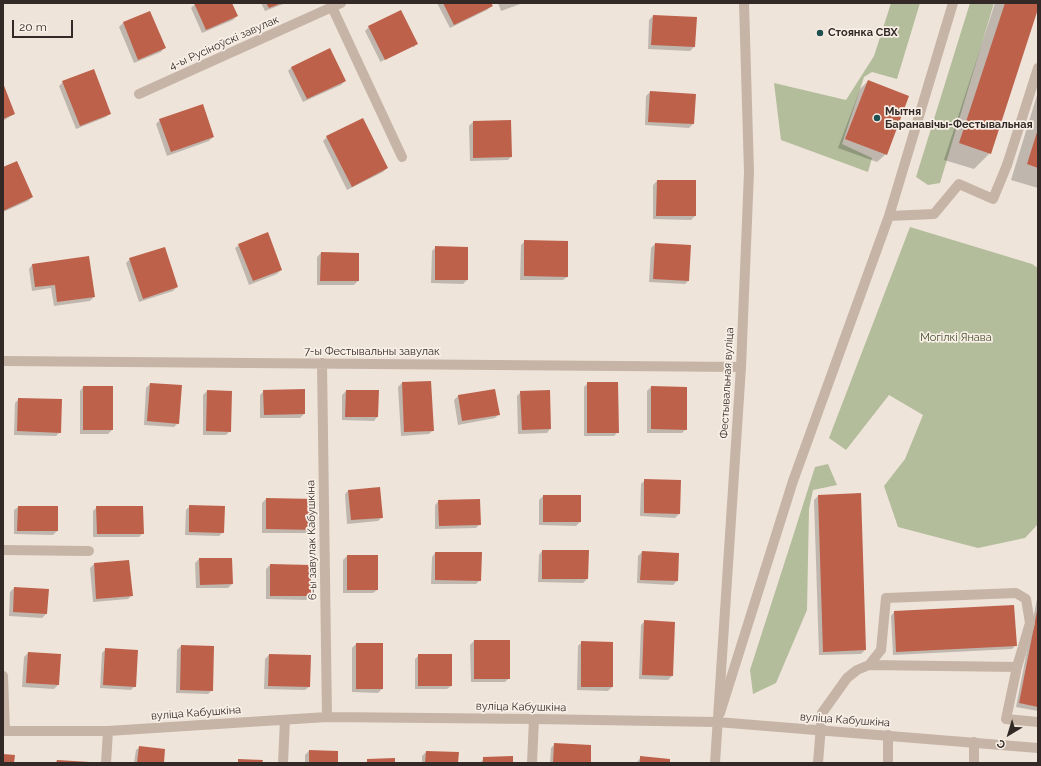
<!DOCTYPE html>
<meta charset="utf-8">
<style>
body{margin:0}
#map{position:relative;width:1041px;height:766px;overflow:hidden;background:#efe4da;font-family:Raleway,sans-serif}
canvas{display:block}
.frame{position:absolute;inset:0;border:4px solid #332a27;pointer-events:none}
.north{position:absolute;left:989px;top:714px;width:40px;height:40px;-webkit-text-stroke:3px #f8efe6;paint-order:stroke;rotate:218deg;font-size:11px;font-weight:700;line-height:16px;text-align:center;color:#332a27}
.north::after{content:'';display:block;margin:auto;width:14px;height:18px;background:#332a27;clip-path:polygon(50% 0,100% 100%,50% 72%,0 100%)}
.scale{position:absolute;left:12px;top:20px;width:61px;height:18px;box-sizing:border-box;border:2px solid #332a27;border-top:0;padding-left:5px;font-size:12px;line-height:14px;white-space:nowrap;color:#332a27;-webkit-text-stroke:3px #f8efe6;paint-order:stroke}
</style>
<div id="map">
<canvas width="1041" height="766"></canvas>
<div class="frame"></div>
<div class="north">С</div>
<div class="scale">20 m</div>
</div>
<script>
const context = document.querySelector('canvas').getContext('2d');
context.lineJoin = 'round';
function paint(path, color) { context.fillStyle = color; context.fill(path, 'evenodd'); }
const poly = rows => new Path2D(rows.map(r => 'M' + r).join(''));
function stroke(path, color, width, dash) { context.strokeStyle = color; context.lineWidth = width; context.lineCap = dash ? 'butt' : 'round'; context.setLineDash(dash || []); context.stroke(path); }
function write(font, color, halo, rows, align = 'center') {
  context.font = font + ' Raleway,sans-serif'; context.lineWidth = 3.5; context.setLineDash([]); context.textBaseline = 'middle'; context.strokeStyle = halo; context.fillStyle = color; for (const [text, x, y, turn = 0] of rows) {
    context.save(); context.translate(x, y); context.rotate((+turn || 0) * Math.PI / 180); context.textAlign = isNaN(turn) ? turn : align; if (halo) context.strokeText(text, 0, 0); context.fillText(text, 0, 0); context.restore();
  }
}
paint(poly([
 [891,3,920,3,897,79,872,72,864,77,842,144,872,158,868,172,781,140,774,83,846,100,874,56],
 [970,3,994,3,940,183,928,185,916,177],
 [910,227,1032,264,1038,268,1038,524,1025,538,978,548,898,527,884,486,905,459,923,415,889,395,846,450,829,438],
 [828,464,837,485,813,490,809,509,807,610,776,683,753,694,750,670,795,530,815,467]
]), '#b3bd9b');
paint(poly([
 [231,3,237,16,233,20,202,33,191,8,196,3],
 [261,3,286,3,265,11],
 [437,3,490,3,491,6,487,10,450,28],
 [498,3,523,3,501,11],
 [995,3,1038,3,1038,6,990,153,974,169,944,160],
 [149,12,164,48,161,52,134,63,119,27,123,23],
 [653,16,694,47,690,51,648,49,649,20],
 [369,27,416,44,413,48,413,46,380,62,381,63,413,48,381,63,365,31],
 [292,67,345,81,341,85,303,102,288,71],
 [868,81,886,154,877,162,838,148,860,89],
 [63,82,110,113,106,117,76,129,59,86],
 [3,85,14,114,3,121],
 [650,92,695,95,693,124,689,128,645,125,646,96],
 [1038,92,1038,188,1011,180],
 [160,120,213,137,209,141,167,156,156,124],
 [511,121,511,157,508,160,470,161,469,126,473,122],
 [327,137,387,168,383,172,347,190,323,141],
 [3,168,32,197,28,201,3,212],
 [657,181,695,216,691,220,653,219,653,185],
 [525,241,567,277,563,280,520,280,521,245],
 [655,244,688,281,685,284,649,282,651,248],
 [239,245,281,270,277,274,249,285,235,248],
 [436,247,467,280,463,284,431,283,432,251],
 [321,253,358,281,354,285,317,285,317,257],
 [130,259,177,287,173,291,139,302,126,263],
 [32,265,94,297,90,301,54,306,51,288,32,291,29,269],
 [430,382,433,430,429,434,401,436,398,387,402,383],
 [588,383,618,432,614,436,584,436,584,387],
 [150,384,178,423,174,427,144,425,146,388],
 [83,387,112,430,108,434,80,434,80,391],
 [651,387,686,429,682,433,647,433,647,391],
 [494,390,499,414,495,418,458,425,454,400,458,396],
 [207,391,230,431,226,435,203,435,203,395],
 [264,391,304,414,300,418,260,418,260,395],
 [346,391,377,417,374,421,342,420,342,395],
 [521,392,550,429,547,433,518,434,517,396],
 [19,399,60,432,56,436,14,435,15,403],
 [645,480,679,514,675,518,640,516,641,484],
 [349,490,382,517,378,521,347,524,345,494],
 [860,494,865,650,861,654,819,655,814,500,818,496],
 [543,496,580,522,576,526,539,525,539,500],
 [266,499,315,529,311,533,262,533,262,503],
 [439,501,480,524,476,528,435,529,435,505],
 [190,506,223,532,219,536,185,535,186,510],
 [18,507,57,531,53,535,14,534,14,510],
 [97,507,143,533,139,537,93,537,93,511],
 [542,551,587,579,583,583,538,582,539,555],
 [642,552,678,554,677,581,673,585,637,583,638,556],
 [435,553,480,580,476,584,431,584,432,557],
 [347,556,377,590,373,593,343,593,343,560],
 [199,559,232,584,228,588,196,588,195,563],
 [129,561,132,595,128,599,93,602,90,568,94,564],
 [270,565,310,596,306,600,266,599,266,569],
 [14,588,46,614,42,618,9,616,10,592],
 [1038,594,1038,711,1016,707],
 [894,612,1016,645,1012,649,893,655,891,616],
 [645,621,672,676,668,680,639,679,641,625],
 [474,641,509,678,505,682,471,682,470,645],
 [582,642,612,687,608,691,577,690,578,646],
 [356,644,382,689,378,693,352,692,352,648],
 [181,646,212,690,208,694,176,693,177,650],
 [106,649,135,686,131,690,100,688,102,653],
 [28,653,58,685,54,689,22,687,24,657],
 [269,655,309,687,305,690,264,689,265,659],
 [419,655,451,686,447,689,415,689,415,659],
 [555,744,590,763,550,763,551,748],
 [140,747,163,763,134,763,136,750],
 [309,751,337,763,305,763,305,755],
 [426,752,457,763,422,763,422,756],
 [641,757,669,763,636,763],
 [484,758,512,763,480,763]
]), '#0003');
paint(poly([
 [194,3,232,3,238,16,206,30],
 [266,3,282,3,269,8],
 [443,3,491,3,493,6,454,25],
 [1005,3,1038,3,1038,9,991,154,959,143],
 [401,10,418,44,385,60,368,26],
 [150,11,166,48,138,60,123,22],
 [653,15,697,17,695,47,651,45],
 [330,48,346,81,307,99,291,67],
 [94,69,111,114,80,126,62,81],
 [868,80,909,96,887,155,845,139],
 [3,83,15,114,3,119],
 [650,91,696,94,694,124,648,122],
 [203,104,214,137,171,152,159,119],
 [363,118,388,168,352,187,326,136],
 [511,120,512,157,473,158,473,121],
 [1038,129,1038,168,1027,164],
 [17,161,33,197,3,211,3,167],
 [657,180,696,180,696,216,656,216],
 [268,232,282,270,253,281,238,244],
 [524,240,568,241,568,277,524,276],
 [655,243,691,245,689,281,653,279],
 [435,246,468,247,468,280,435,280],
 [165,247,178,287,143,299,129,258],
 [321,252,359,253,359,281,320,281],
 [89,256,95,297,57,302,55,285,35,287,32,264],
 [431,381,434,431,404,432,402,382],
 [587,382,618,382,619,433,587,433],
 [150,383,182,385,179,424,147,421],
 [83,386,113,386,113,430,83,430],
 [651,386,687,387,687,430,651,429],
 [305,389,305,414,264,415,263,390],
 [495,389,500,415,462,421,458,395],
 [207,390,232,391,231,432,206,431],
 [346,390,379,390,378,417,345,417],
 [550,390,551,429,522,430,520,391],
 [18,398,62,399,61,433,17,431],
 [644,479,681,480,680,514,644,513],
 [380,487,383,518,351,520,348,490],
 [861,493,866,650,823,652,818,495],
 [543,495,581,495,581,522,543,522],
 [266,498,316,499,316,530,266,529],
 [480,499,481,525,439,526,438,500],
 [189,505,225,506,224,533,189,532],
 [18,506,58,506,58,531,17,531],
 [96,506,143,506,144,534,97,534],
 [542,550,589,550,588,579,542,579],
 [642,551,679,553,678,581,640,580],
 [435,552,482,552,481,581,435,580],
 [347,555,378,555,378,590,347,590],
 [199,558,232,558,233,584,200,585],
 [129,560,133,596,96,599,94,563],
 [270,564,311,565,311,596,270,596],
 [14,587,49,589,47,614,13,612],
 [1014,605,1017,646,896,652,894,611],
 [1037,611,1038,611,1038,707,1019,703],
 [644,620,675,622,673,676,642,675],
 [474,640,510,640,510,679,474,679],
 [581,641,613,642,613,687,581,687],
 [356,643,383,643,383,689,356,689],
 [181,645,214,646,213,691,180,690],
 [105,648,138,650,136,687,103,685],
 [28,652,61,654,59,685,26,683],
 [269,654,311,655,310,687,268,686],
 [418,654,452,654,452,686,418,686],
 [554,743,591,745,591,763,553,763],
 [139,746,165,749,164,763,137,763],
 [309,750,338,751,338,763,309,763],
 [426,751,459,752,458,763,425,763],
 [3,754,15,755,14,763,3,763],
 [513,756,513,763,483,763,483,757],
 [640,756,670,759,670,763,640,763],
 [395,758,395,763,367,763,367,759],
 [238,759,263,760,262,763,238,763],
 [57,760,90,762,90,763,56,763]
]), '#bd614b');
stroke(poly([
 [332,7,402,157],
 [889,216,934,214,959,184,993,199,1007,165,1038,68],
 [3,550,89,551],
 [869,665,1017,667],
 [720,713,793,481,889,216,953,3],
 [888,735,888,763],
 [974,742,974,763],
 [532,763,534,719],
 [818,763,822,713,847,678,857,670,869,665,881,650,886,598,1016,593,1026,599,1030,623,1017,667,1006,719,1038,722]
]), '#c6b4a7', 10);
stroke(poly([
 [139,94,341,3],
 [3,361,741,367],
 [322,363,327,717],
 [3,676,5,731],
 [3,731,108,731,327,717,534,719,717,722,1038,748],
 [106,763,108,731],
 [283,763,285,720]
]), '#c6b4a7', 10);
stroke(poly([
 [715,763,741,367,749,172,744,3]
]), '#c6b4a7', 10);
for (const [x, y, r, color] of [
 [820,33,4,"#205152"],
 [877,118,4,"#205152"]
]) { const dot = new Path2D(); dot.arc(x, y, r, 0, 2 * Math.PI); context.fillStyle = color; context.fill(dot); stroke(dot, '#f8efe6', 1.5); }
write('bold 11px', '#332a27', '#f8efe6', [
 ["Стоянка СВХ",828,33],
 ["Мытня",885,112],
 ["Баранавічы-Фестывальная",885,125]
], 'left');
write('11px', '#332a27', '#f8efe6', [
 ["4-ы Русіноўскі завулак",224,43,-24],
 ["7-ы Фестывальны завулак",372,352],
 ["Фестывальная вуліца",727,383,-87],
 ["6-ы завулак Кабушкіна",312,540,-91],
 ["вуліца Кабушкіна",521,707,1],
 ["вуліца Кабушкіна",196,713,-4],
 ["вуліца Кабушкіна",845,720,4]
]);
write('11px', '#45502d', '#f8efe6', [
 ["Могілкі Янава",956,338]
]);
</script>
